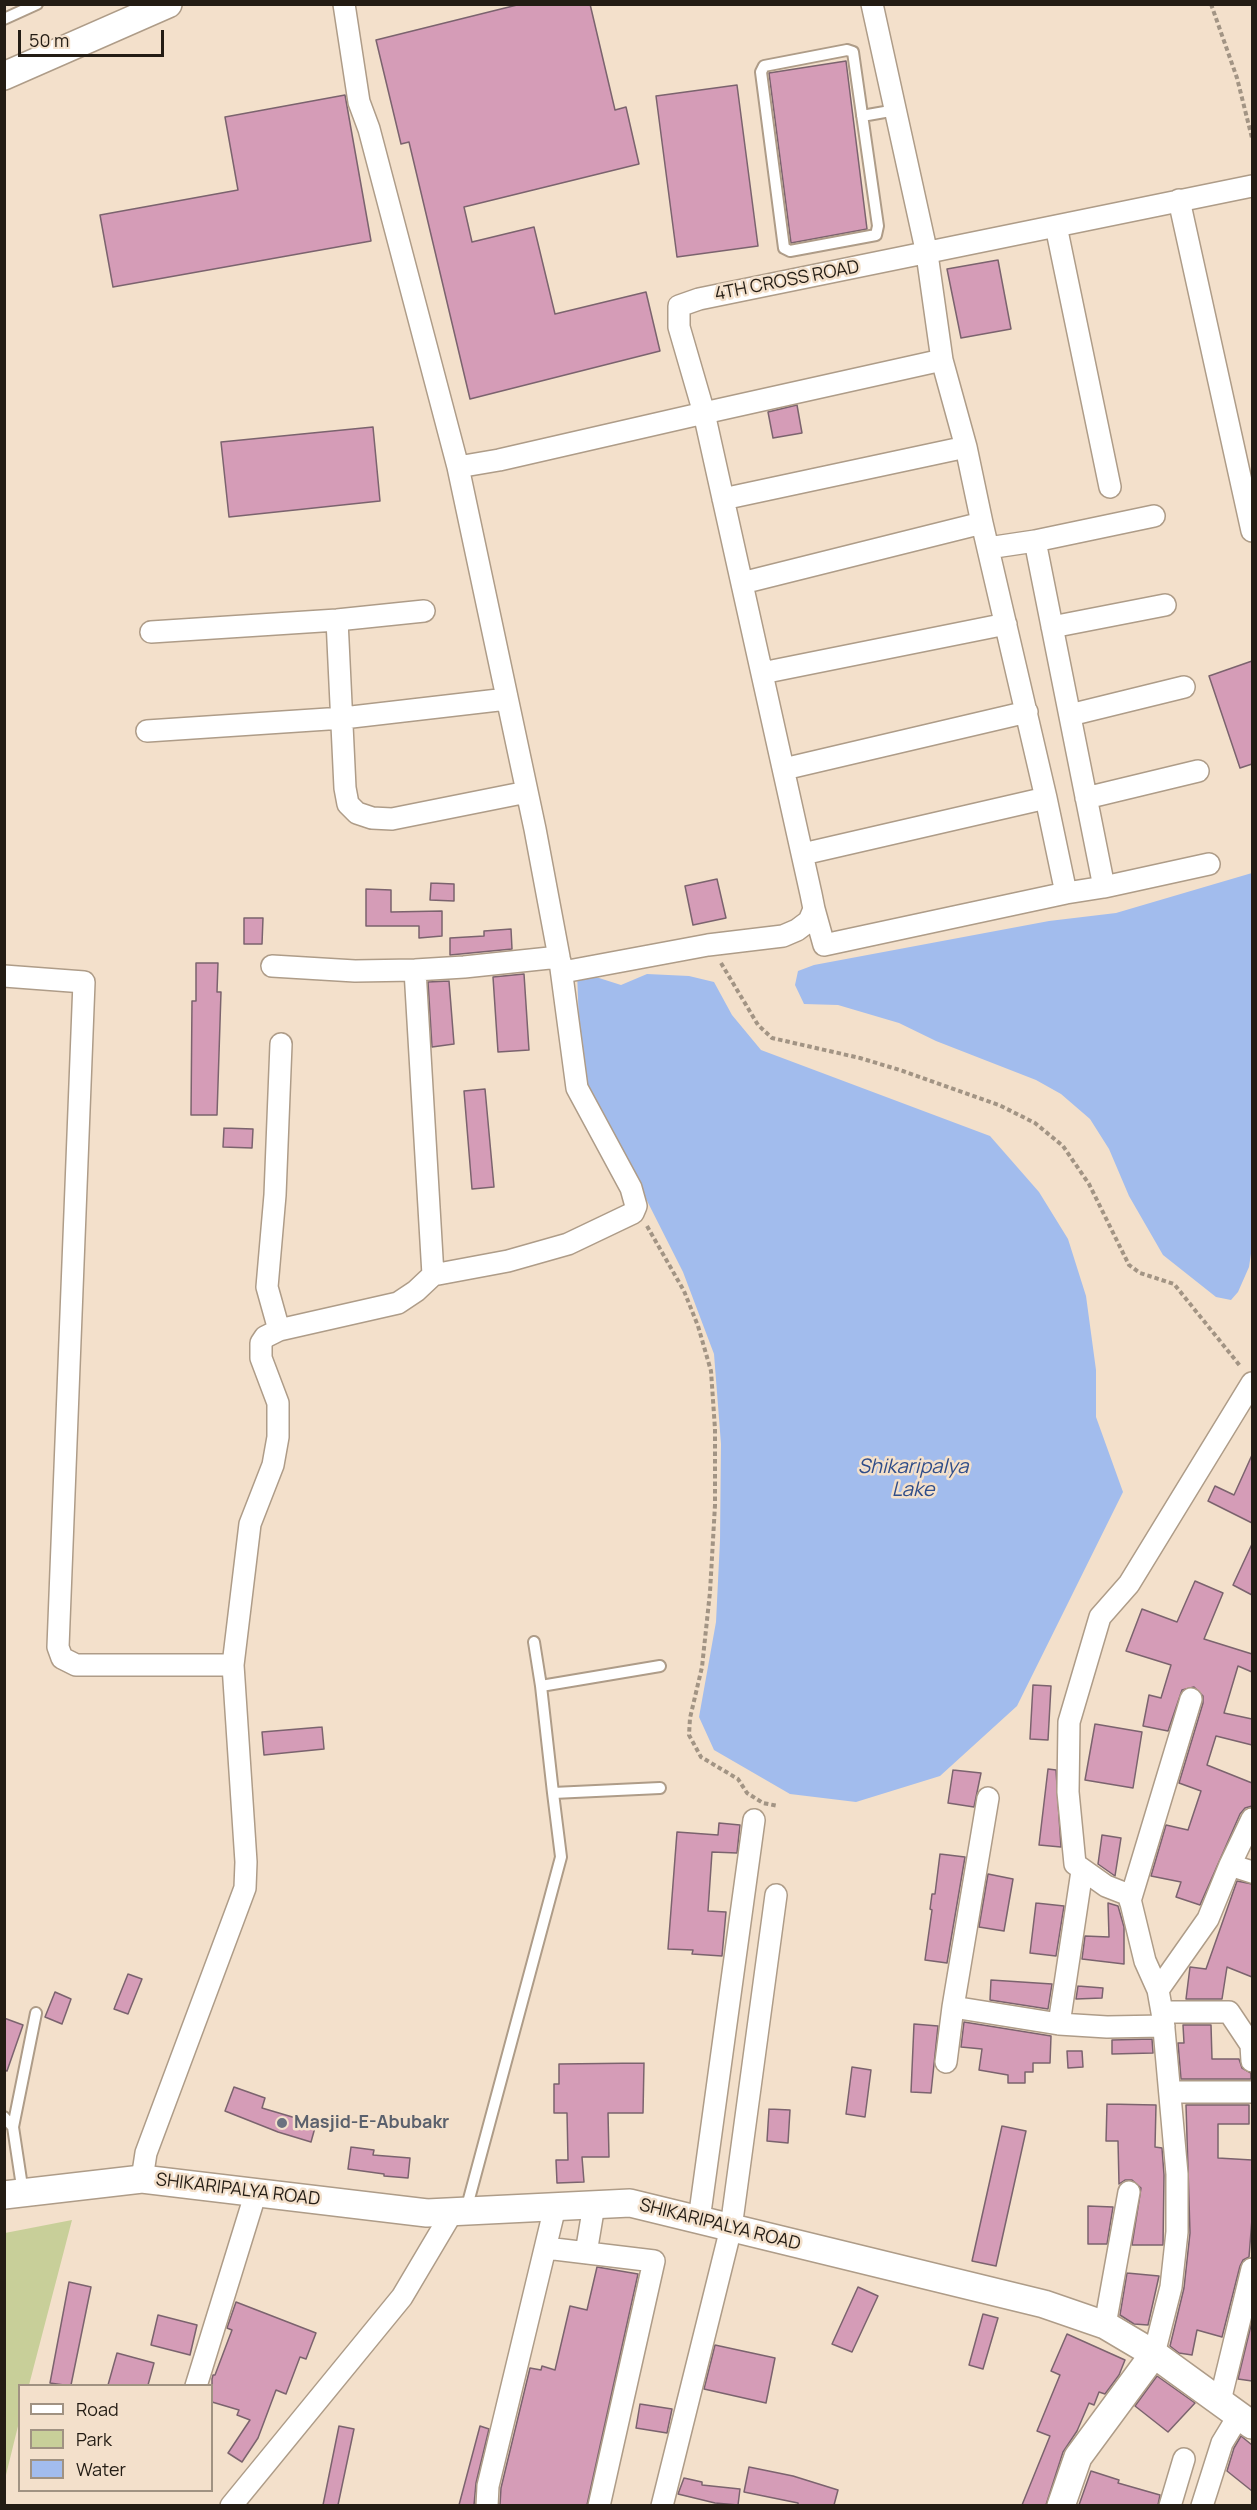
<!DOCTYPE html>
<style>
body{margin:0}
#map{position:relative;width:1257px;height:2510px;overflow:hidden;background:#f3e0cb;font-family:Manrope,sans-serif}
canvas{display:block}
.frame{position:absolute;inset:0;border:6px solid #231c14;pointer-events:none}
.legend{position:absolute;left:18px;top:2384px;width:195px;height:108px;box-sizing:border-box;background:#f3e0cb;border:2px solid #a09282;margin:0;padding:8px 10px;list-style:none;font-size:18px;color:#231c14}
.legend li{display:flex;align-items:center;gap:12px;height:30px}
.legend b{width:30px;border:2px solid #a09282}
.scale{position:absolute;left:18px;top:30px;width:146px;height:27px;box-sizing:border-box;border:3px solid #231c14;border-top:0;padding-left:8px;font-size:18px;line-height:21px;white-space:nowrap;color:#231c14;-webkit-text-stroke:4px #f3e0cb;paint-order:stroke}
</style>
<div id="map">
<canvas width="1257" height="2510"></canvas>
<div class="frame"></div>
<ul class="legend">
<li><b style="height:8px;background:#fff"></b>Road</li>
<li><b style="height:16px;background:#c8cf99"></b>Park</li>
<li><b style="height:16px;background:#a2bced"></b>Water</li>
</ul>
<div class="scale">50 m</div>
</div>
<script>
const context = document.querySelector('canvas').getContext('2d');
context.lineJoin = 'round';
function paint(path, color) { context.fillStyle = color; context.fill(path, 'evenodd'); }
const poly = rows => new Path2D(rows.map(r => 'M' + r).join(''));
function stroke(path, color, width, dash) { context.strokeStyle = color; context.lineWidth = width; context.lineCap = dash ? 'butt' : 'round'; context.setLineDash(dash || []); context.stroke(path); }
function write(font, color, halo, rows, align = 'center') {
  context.font = font + ' Manrope,sans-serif'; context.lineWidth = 5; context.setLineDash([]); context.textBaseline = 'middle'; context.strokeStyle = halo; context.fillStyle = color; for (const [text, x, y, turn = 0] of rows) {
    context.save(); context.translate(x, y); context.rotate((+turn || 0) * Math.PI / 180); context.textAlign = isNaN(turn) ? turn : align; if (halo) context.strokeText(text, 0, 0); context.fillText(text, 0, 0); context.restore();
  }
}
paint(poly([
 [72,2220,29,2385,20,2386,19,2422,5,2479,5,2233]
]), '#c8cf99');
paint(poly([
 [1252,873,1252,1247,1249,1267,1238,1292,1231,1300,1216,1297,1163,1255,1129,1196,1109,1149,1090,1119,1061,1094,1036,1080,936,1041,899,1023,838,1005,804,1004,795,985,798,971,814,965,1049,921,1116,913],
 [577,971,621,985,647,974,689,976,714,982,732,1015,761,1050,990,1136,1039,1192,1068,1239,1086,1296,1096,1370,1096,1417,1123,1492,1017,1706,940,1776,856,1802,790,1794,714,1750,699,1717,716,1622,720,1540,721,1444,714,1354,683,1272,588,1084,580,1054]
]), '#a2bced');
const building = poly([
 [521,4,590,4,615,110,626,107,639,164,464,207,472,242,534,227,555,314,646,292,660,351,470,399,409,142,401,144,376,40,521,4],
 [846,61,867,229,791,243,769,73,846,61],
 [737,85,758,246,677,257,656,96,737,85],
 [345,95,371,241,113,287,100,215,238,190,225,117,345,95],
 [998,260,1011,329,961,338,947,269,998,260],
 [797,405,802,433,773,438,768,412,797,405],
 [373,427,380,501,229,517,221,442,373,427],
 [1252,661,1252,764,1240,768,1209,676,1252,661],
 [717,879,726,918,693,925,685,886,717,879],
 [431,883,454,884,454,901,430,900,431,883],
 [366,889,391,890,391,912,442,911,442,936,419,938,419,926,366,926,366,889],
 [244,918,263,918,262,944,244,944,244,918],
 [511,929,512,949,450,955,450,938,484,936,484,931,511,929],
 [196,963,218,963,217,992,221,992,217,1115,191,1115,192,1001,196,1001,196,963],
 [524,974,529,1050,498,1052,493,977,524,974],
 [449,981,454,1044,432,1047,428,982,449,981],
 [485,1089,494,1187,472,1189,464,1091,485,1089],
 [224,1128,253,1129,252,1148,223,1147,224,1128],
 [1252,1455,1252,1523,1208,1501,1215,1486,1234,1495,1252,1455],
 [1252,1544,1252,1595,1233,1585,1252,1544],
 [1195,1581,1223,1593,1204,1639,1252,1654,1252,1672,1238,1666,1224,1713,1252,1719,1252,1745,1216,1736,1207,1765,1252,1783,1252,1806,1245,1808,1240,1814,1200,1905,1176,1897,1181,1882,1151,1876,1166,1825,1188,1830,1201,1791,1179,1783,1203,1703,1203,1696,1194,1687,1182,1690,1168,1731,1143,1726,1149,1695,1161,1698,1171,1665,1126,1651,1142,1609,1177,1622,1195,1581],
 [1033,1685,1051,1686,1048,1740,1030,1739,1033,1685],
 [1095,1724,1142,1732,1133,1788,1085,1780,1095,1724],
 [322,1727,324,1749,264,1755,262,1732,322,1727],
 [1048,1769,1056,1770,1061,1847,1039,1845,1048,1769],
 [953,1770,981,1773,974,1807,948,1803,953,1770],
 [719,1823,740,1825,737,1853,712,1852,708,1911,726,1912,722,1956,692,1954,693,1950,668,1949,677,1832,718,1835,719,1823],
 [1102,1835,1121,1838,1115,1876,1098,1864,1102,1835],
 [940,1854,965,1857,947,1963,925,1960,932,1910,930,1909,932,1894,935,1894,940,1854],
 [988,1874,1013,1879,1004,1931,979,1927,988,1874],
 [1237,1881,1252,1884,1252,1977,1227,1967,1222,1999,1186,1999,1190,1967,1206,1969,1237,1881],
 [1036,1903,1064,1906,1056,1956,1030,1953,1036,1903],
 [1108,1903,1118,1906,1124,1927,1124,1964,1082,1959,1085,1936,1109,1937,1108,1903],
 [128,1974,142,1979,128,2014,114,2009,128,1974],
 [991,1980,1052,1984,1048,2009,990,2000,991,1980],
 [1078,1986,1103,1988,1102,1998,1076,1999,1078,1986],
 [55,1992,71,1999,62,2024,45,2017,55,1992],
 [4,2018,23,2025,7,2071,4,2070,4,2018],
 [964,2022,1051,2036,1050,2063,1033,2063,1033,2072,1025,2072,1025,2083,1008,2083,1008,2075,979,2070,982,2049,961,2047,964,2022],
 [914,2024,938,2026,931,2093,911,2092,914,2024],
 [1183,2025,1211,2025,1212,2059,1239,2059,1242,2068,1251,2073,1251,2079,1181,2079,1178,2043,1184,2043,1183,2025],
 [1152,2039,1153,2053,1112,2054,1112,2040,1152,2039],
 [1067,2051,1082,2051,1083,2067,1068,2068,1067,2051],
 [644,2063,643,2113,608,2113,609,2157,582,2157,584,2182,557,2183,556,2160,568,2160,567,2113,554,2113,554,2084,559,2084,559,2064,644,2063],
 [852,2067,871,2070,865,2117,846,2114,852,2067],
 [234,2087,265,2098,262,2108,316,2124,311,2142,278,2132,225,2111,234,2087],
 [1107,2104,1156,2105,1155,2147,1162,2148,1164,2175,1163,2245,1132,2245,1141,2188,1132,2180,1125,2180,1119,2184,1118,2141,1106,2141,1107,2104],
 [1186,2105,1249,2105,1249,2124,1218,2124,1218,2158,1252,2160,1252,2219,1249,2257,1243,2260,1240,2266,1222,2337,1197,2330,1192,2355,1179,2353,1170,2346,1184,2288,1190,2233,1186,2105],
 [769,2109,790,2110,788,2143,767,2141,769,2109],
 [1002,2126,1026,2131,996,2266,972,2261,1002,2126],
 [351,2147,374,2150,373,2155,410,2158,408,2178,384,2176,384,2174,348,2169,351,2147],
 [1088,2206,1113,2207,1107,2244,1088,2244,1088,2206],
 [597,2267,638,2274,587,2505,500,2505,501,2488,530,2368,541,2370,542,2366,555,2370,570,2306,587,2310,597,2267],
 [1127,2273,1159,2276,1148,2325,1134,2324,1120,2315,1127,2273],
 [69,2282,91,2287,71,2385,64,2385,50,2383,69,2282],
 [858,2287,878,2296,852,2352,832,2344,858,2287],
 [236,2302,316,2333,306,2359,300,2357,286,2394,276,2390,258,2438,242,2462,228,2453,250,2420,237,2415,239,2410,212,2402,212,2379,213,2375,215,2375,232,2330,227,2328,236,2302],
 [983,2314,998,2318,983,2369,969,2365,983,2314],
 [158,2315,197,2325,190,2355,151,2345,158,2315],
 [1252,2321,1252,2381,1238,2379,1252,2321],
 [1067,2334,1125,2360,1119,2375,1105,2394,1099,2392,1094,2405,1089,2403,1077,2431,1063,2452,1046,2505,1022,2505,1050,2436,1037,2431,1060,2375,1051,2371,1067,2334],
 [715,2345,775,2358,766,2403,704,2389,715,2345],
 [117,2353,154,2363,148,2385,108,2385,117,2353],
 [1157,2376,1195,2403,1168,2432,1135,2406,1157,2376],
 [640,2404,672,2409,667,2433,636,2428,640,2404],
 [339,2426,354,2429,338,2505,323,2505,339,2426],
 [480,2426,489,2429,476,2483,474,2505,459,2505,480,2426],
 [1241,2436,1252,2445,1252,2491,1227,2471,1234,2448,1241,2436],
 [749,2467,793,2476,838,2490,834,2505,798,2505,798,2503,744,2492,749,2467],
 [1091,2471,1119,2480,1118,2483,1160,2495,1158,2505,1079,2505,1091,2471],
 [684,2478,702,2482,702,2485,740,2489,738,2505,715,2503,678,2494,684,2478]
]);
paint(building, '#d59cb7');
stroke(building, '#7b636e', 1.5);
const service = poly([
 [4,19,37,4],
 [847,50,853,52,878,226,876,235,790,251,784,248,761,72,764,66,847,50],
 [862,116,896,110],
 [534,1642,541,1686],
 [553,1793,541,1686,660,1666],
 [4,2117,13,2127,23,2193],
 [13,2127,36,2013],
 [466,2210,561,1857,553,1793,660,1788]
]);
const minor = poly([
 [872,4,927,254,942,360,966,447,982,523],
 [1179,200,1252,531],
 [1056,226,1110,487],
 [458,467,499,460,704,413,679,327,679,306,699,299,1252,186],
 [723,499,966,447],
 [1035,541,1154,516],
 [988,548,1035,541,1104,887,1209,864],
 [742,583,982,523,1046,798,1066,893,824,945,814,909],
 [337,620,345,788,348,804,357,813,372,818,392,819,527,792],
 [1052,627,1165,605],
 [151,632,337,620,424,611],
 [762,673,1006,624],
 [1070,715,1184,687],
 [147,731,343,718,507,699],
 [784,769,1027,712],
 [1086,798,1198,771],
 [803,854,1046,798],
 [1066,893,1104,887],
 [272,966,355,971,415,970,464,967,559,957,535,829,458,467,369,129,359,102,344,4],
 [415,970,433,1275],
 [563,972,708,945,783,936,797,930,809,921,814,909,811,894,704,413,942,360],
 [4,976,84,982,58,1647,62,1658,76,1665,233,1665,246,1862,245,1888,146,2153,142,2179],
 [279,1330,267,1287,275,1195,281,1044],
 [233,1665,250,1524,273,1465,278,1437,278,1403,261,1358,261,1343,265,1337,279,1330,398,1303,416,1291,433,1275,508,1261,568,1244,633,1213,636,1206,631,1188,577,1088,560,961],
 [988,1798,953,2007,1059,2024,1107,2027,1164,2026],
 [1230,1865,1252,1872],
 [1130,1901,1191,1699],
 [1158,1990,1208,1919,1230,1865,1252,1819],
 [1162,2012,1229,2012,1251,2045,1252,2061],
 [1059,2024,1082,1871],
 [946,2062,953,2007],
 [1170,2092,1252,2092],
 [699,2220,754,1820],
 [546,2248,654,2261,599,2506],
 [586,2253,594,2205],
 [1105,2325,1129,2192],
 [1154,2354,1171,2287,1177,2232,1177,2174,1163,2018,1158,1990,1145,1961,1129,1895,1106,1886,1075,1864,1068,1792,1069,1722,1100,1617,1129,1584,1252,1383],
 [196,2386,256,2192],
 [1220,2401,1252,2269],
 [231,2506,402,2297,453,2211],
 [487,2506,488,2486,555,2207],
 [662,2506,731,2228,776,1895],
 [1170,2506,1184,2459],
 [1202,2506,1222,2443,1239,2415]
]);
const tertiary = poly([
 [4,76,168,4],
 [4,2195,142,2179,427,2213,630,2203,1044,2304,1105,2325,1154,2354,1252,2425],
 [1061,2506,1078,2457,1154,2354]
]);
stroke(service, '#ae9c88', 14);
stroke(minor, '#ae9c88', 24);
stroke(tertiary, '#ae9c88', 30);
stroke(poly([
 [1211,4,1237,78,1252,138],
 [721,963,758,1025,772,1038,860,1058,903,1071,999,1105,1035,1123,1063,1146,1089,1184,1129,1265,1140,1273,1174,1284,1241,1367],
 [647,1226,684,1291,698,1326,711,1371,715,1429,715,1505,710,1592,702,1667,690,1718,689,1735,701,1757,738,1779,747,1793,763,1803,778,1806]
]), '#a29484', 4, [4.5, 3]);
stroke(service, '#fff', 10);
stroke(minor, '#fff', 21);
stroke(tertiary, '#fff', 27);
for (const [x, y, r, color] of [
 [282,2123,6,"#6b7280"]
]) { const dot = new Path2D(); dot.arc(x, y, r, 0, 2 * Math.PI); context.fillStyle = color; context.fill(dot); stroke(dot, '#f3e0cb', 2); }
write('18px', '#231c14', '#f3e0cb', [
 ["4TH CROSS ROAD",787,281,-11],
 ["SHIKARIPALYA ROAD",238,2190,7],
 ["SHIKARIPALYA ROAD",720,2225,14]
]);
write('bold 18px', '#5b616d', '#f3e0cb', [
 ["Masjid-E-Abubakr",294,2123]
], 'left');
write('italic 20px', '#2f4d89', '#f3e0cb', [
 ["Shikaripalya",913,1467],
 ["Lake",913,1490]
]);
</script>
